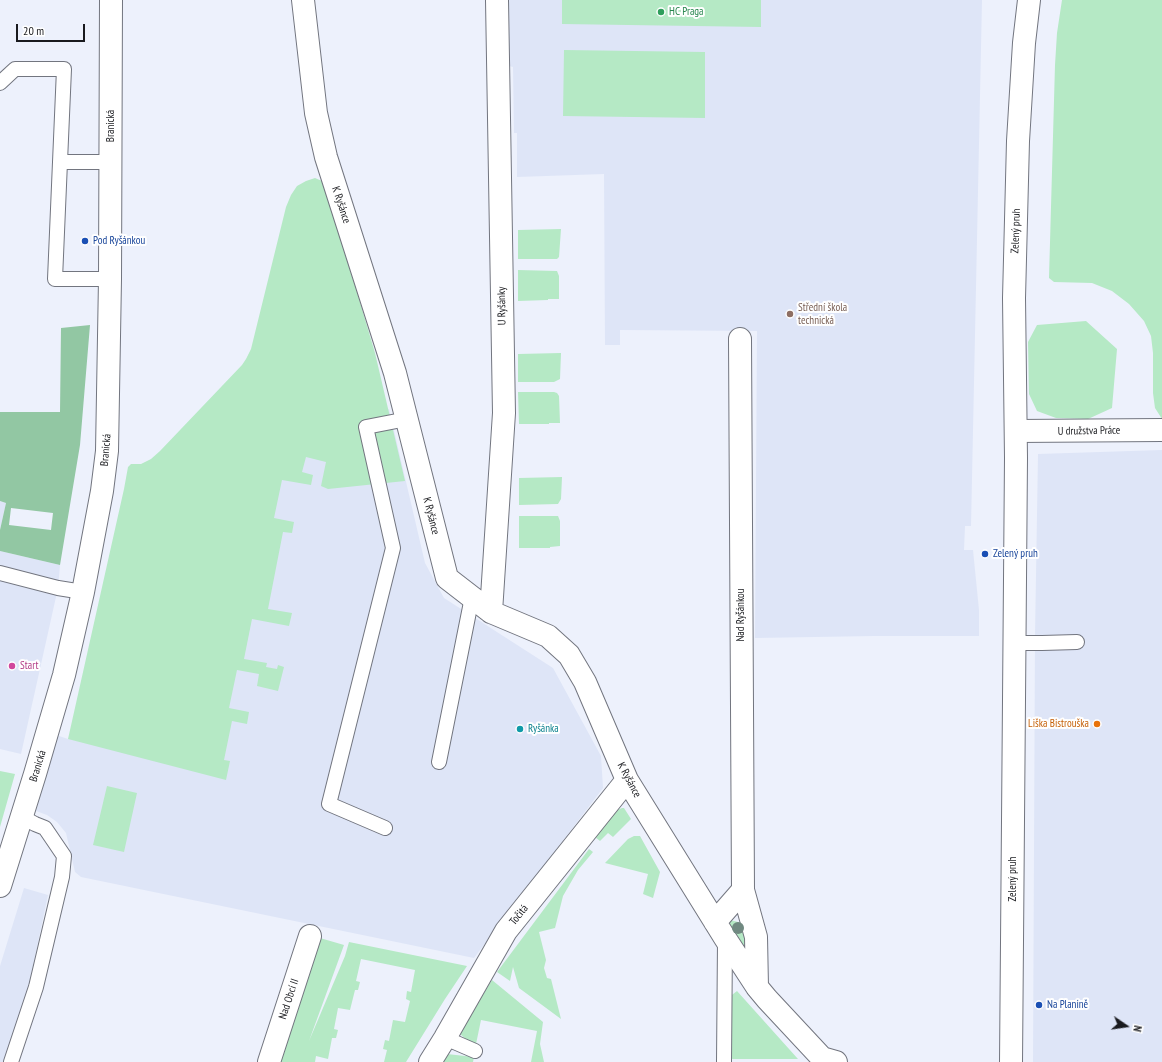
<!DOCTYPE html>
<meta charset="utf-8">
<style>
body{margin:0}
#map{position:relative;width:1162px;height:1062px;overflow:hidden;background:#edf1fc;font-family:"PT Sans Narrow",sans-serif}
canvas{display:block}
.north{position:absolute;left:1106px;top:1006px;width:40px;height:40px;-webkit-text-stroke:3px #fff;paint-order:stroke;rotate:103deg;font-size:11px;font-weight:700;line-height:16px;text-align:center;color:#191a1e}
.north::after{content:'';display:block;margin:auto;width:14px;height:18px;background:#191a1e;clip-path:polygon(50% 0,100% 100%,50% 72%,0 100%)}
.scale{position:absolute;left:16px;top:24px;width:69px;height:18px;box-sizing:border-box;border:2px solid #191a1e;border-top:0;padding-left:5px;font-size:12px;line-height:14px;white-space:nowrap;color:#191a1e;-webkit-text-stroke:3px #fff;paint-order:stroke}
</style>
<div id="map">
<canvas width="1162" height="1062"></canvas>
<div class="north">N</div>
<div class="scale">20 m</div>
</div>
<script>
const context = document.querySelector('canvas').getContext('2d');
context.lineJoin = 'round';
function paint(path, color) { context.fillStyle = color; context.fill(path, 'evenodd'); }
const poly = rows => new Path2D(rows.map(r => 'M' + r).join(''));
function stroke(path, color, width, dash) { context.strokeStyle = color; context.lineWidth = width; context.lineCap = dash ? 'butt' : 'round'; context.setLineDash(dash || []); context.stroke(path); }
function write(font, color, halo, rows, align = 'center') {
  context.font = font + ' "PT Sans Narrow",sans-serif'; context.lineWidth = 4; context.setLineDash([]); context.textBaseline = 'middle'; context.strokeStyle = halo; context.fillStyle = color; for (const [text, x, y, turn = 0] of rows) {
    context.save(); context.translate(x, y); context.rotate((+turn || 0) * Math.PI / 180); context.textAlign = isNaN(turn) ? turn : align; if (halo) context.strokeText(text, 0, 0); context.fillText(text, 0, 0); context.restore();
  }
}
paint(poly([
 [508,0,982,0,971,526,965,526,964,550,973,550,979,610,979,636,874,636,755,638,757,331,620,330,620,345,605,345,604,174,517,177,517,133,514,133,513,67,509,66],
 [389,409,425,563,444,598,553,668,601,756,603,788,474,958,81,877,75,872,66,833,57,822,47,815,36,811,56,735,68,739,290,434],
 [1162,450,1162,1062,1033,1062,1035,636,1038,454],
 [0,501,6,503,0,530],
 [0,551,60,565,58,588,21,754,0,749],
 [24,888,48,895,29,985,5,1062,0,1062,0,966]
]), '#dee5f7');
paint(poly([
 [562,0,761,0,761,27,562,24],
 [1062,0,1162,0,1162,419,1155,408,1153,393,1153,353,1151,336,1144,321,1129,304,1112,291,1092,283,1054,282,1049,278,1055,65,1057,33],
 [564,50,705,52,705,118,563,116],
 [315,178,322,181,357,292,375,353,405,481,328,489,321,486,326,462,306,457,302,472,313,475,311,485,282,480,274,518,294,522,292,533,283,532,268,609,292,613,289,626,252,619,244,659,267,663,266,667,277,669,278,665,284,667,278,691,257,686,259,674,237,670,229,708,249,712,247,724,232,721,224,760,230,761,226,780,68,739,124,489,128,467,131,464,141,464,151,459,160,451,242,365,246,359,251,349,286,207,291,195,297,186,306,181],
 [561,229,559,257,557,259,518,259,518,230],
 [518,270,557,271,559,276,559,299,548,299,548,300,518,301],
 [1086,321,1117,349,1112,408,1088,419,1056,418,1037,411,1029,394,1028,342,1037,325],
 [561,353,560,379,554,382,518,382,518,354],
 [518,392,554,392,557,393,559,396,560,423,549,423,549,424,519,424],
 [562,477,561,499,558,504,519,505,519,478],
 [519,516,558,516,560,521,560,546,550,547,550,548,519,548],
 [0,771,15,774,0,827],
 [107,786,137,793,124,852,93,845],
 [622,808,624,808,631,819,613,837,608,833,600,841,595,837,615,811],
 [634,836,640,836,660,872,653,898,643,894,648,874,605,863,628,839],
 [589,849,593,852,578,870,563,896,555,928,539,932,546,960,544,968,547,978,551,979,561,1019,519,988,513,967,510,981,497,972],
 [724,920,730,920,742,923,749,931,747,962],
 [320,938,344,945,309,1041,345,956,349,942,467,966,445,999,406,1062,384,1062,387,1050,383,1049,385,1040,389,1041,393,1020,405,1022,410,1001,406,999,407,991,411,992,415,970,361,959,356,981,360,982,358,990,355,990,350,1010,338,1008,334,1029,338,1030,336,1038,332,1038,328,1059,316,1056,315,1062,280,1062],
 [492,980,543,1022,540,1044,544,1062,531,1062,537,1031,481,1020,476,1044,470,1043,459,1033],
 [737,991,798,1059,730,1059,723,1002],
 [447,1054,474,1057,473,1062,442,1062]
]), '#b5e9c5');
paint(poly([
 [90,325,80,445,60,565,0,551,0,530,6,503,0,501,0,412,60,412,61,328],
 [11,508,53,513,51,530,9,525]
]), '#92c7a3');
const service = poly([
 [0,83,15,69,64,69,60,162,110,162],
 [60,162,55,279,110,279],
 [0,573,58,588,83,592],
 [1015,643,1042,643,1077,642],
 [439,762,472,597],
 [385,828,329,804,393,548,366,427,407,419],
 [445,1038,475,1051],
 [11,1062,36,987,62,877,64,856,45,828,35,824,22,817],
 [724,1062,725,941]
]);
const minor = poly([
 [303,0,316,113,326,157,395,373,447,578,491,612,548,636,569,655,585,682,627,780,725,938,757,987,767,999,822,1058,836,1062],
 [740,339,743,890,756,937,757,987],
 [1016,431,1162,430],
 [491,612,504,413,497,0],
 [715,922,743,890],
 [269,1062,310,936],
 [430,1062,445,1038,506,931,627,780]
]);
const tertiary = poly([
 [0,886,35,774,64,675,83,592,102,491,107,451,110,279,111,0],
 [1011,1062,1016,458,1014,298,1018,141,1024,43,1029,0]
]);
stroke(service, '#72757f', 16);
stroke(minor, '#72757f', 24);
stroke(tertiary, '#72757f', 24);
stroke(service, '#fff', 14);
stroke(minor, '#fff', 22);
stroke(tertiary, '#fff', 22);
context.fillStyle = '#708981';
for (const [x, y] of [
 [738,928]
]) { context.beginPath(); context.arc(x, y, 6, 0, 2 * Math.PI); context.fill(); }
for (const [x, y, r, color] of [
 [661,12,4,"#2e9e5b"],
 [85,241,4,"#1a4fb4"],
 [790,314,4,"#8d6e63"],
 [985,554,4,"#1a4fb4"],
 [12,666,4,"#d1479c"],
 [1097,724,4,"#e8710a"],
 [520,729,4,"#0f9aa8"],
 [1039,1005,4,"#1a4fb4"]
]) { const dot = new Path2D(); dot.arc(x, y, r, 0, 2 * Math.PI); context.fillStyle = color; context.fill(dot); stroke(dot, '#fff', 1.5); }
write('11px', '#27864d', '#fff', [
 ["HC Praga",669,12]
], 'left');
write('11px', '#191a1e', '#fff', [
 ["Branická",111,126,-90],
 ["K Ryšánce",341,205,72],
 ["Zelený pruh",1016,231,-88],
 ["U Ryšánky",502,306,-91],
 ["U družstva Práce",1089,431,-1],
 ["Branická",106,450,-85],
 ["K Ryšánce",431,516,76],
 ["Nad Ryšánkou",741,615,-90],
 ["Branická",38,766,-73],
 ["K Ryšánce",629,780,62],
 ["Zelený pruh",1013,879,-90],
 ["Točitá",519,915,-51],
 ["Nad Obcí II",289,999,-72]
]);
write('11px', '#164399', '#fff', [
 ["Pod Ryšánkou",93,241],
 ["Zelený pruh",993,554],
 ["Na Planině",1047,1005]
], 'left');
write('11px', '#785e54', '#fff', [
 ["Střední škola",798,308],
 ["technická",798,321]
], 'left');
write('11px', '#b23c85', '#fff', [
 ["Start",20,666]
], 'left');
write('11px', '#c56008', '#fff', [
 ["Liška Bistrouška",1089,724]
], 'right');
write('11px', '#0d838f', '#fff', [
 ["Ryšánka",528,729]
], 'left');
</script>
